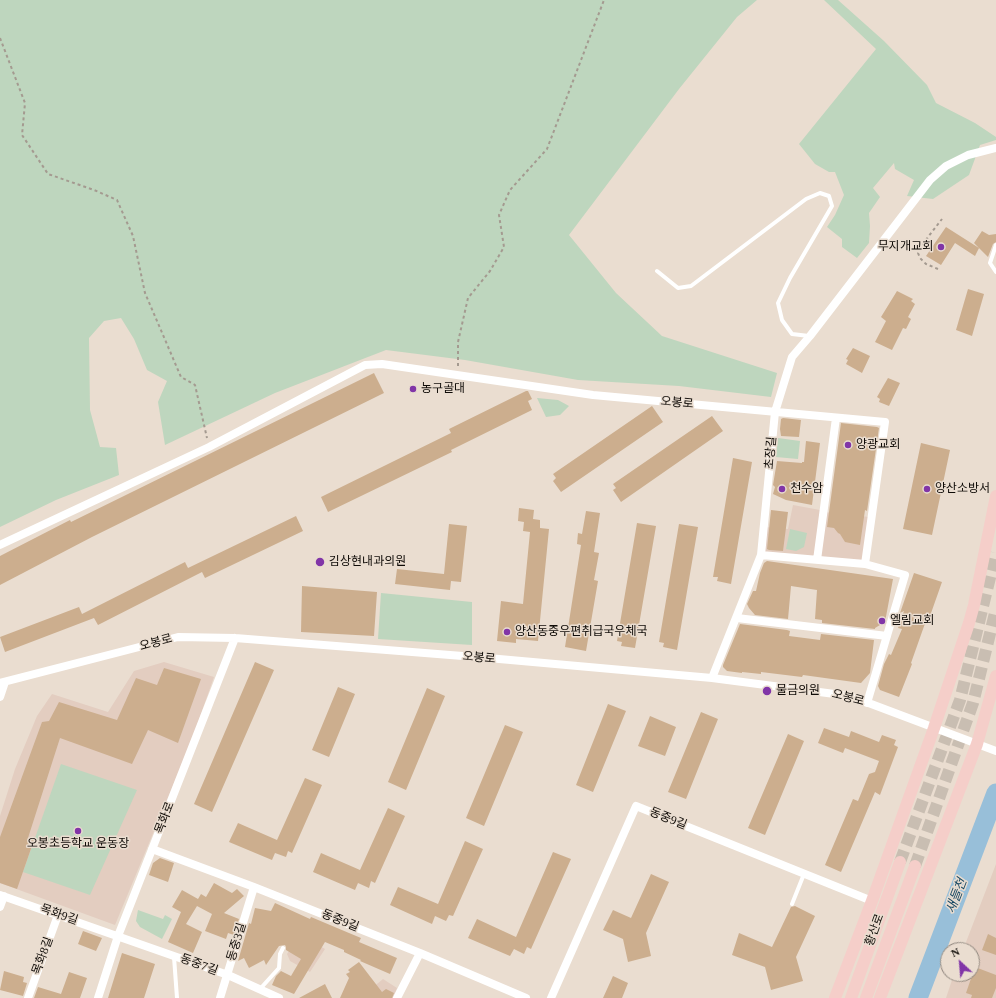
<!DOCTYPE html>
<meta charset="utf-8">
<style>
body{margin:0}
#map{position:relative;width:996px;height:998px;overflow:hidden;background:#eaddd0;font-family:"Times New Roman",serif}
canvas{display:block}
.north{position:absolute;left:940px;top:942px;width:40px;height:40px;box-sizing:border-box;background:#eaddd0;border:1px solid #928980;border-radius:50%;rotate:334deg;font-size:11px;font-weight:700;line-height:16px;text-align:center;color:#0f0b07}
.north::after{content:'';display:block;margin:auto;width:14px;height:18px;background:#8135a7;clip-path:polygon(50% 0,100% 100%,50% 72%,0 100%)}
</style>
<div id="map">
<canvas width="996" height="998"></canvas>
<div class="north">N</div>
</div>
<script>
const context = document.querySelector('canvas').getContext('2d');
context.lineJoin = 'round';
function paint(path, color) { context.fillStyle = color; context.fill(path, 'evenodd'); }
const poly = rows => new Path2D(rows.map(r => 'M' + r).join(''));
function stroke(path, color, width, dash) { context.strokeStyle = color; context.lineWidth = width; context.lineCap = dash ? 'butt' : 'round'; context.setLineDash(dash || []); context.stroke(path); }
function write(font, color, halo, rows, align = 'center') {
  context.font = font + ' "Times New Roman","Noto Sans KR",serif'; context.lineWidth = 3; context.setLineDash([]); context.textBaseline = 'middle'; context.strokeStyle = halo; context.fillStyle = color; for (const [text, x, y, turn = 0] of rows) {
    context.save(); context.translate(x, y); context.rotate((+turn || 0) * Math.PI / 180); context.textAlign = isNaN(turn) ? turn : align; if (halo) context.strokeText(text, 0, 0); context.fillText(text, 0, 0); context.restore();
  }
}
paint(poly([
 [793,505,820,510,815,558,763,553,765,527,788,529],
 [825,512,869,517,864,562,820,557],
 [164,662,214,677,191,742,115,925,0,883,0,816,15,769,37,716,52,694,108,712,134,671],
 [996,864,996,998,946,998,954,974,972,974,972,950,963,950],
 [300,934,325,949,310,972,290,961,287,954],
 [383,979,397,988,393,998,360,998]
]), '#e3cdc0');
paint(poly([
 [0,0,757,0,737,17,679,89,569,235,616,293,662,336,777,373,771,397,679,386,578,380,465,360,386,350,275,393,165,445,158,402,167,381,147,370,134,339,121,318,104,321,89,338,90,410,100,447,116,448,119,475,56,500,0,527],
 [824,0,838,0,884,41,927,85,936,103,975,123,996,137,996,140,980,145,969,175,933,199,907,196,914,180,895,169,894,163,873,188,880,197,869,213,870,226,869,243,857,258,842,247,842,239,827,227,835,215,844,195,835,172,829,172,815,164,799,144,876,49],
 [537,398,558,400,569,406,560,415,546,417],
 [778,438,800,441,798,459,776,457],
 [790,529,807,533,804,547,796,551,786,549],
 [381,593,472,602,472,645,378,639],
 [61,764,137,790,90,895,23,872],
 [138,910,163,919,165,915,172,919,162,939,140,927,136,921]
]), '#bed6be');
stroke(poly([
 [918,998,996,793]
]), '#98bfd9', 19);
paint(poly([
 [946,227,979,248,975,256,955,243,941,265,926,256],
 [982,231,989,235,996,234,996,242,993,244,988,257,974,243],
 [968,289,984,294,972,336,956,330],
 [897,291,913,299,911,301,915,304,908,317,911,319,906,329,903,328,892,350,875,342,886,321,881,317],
 [853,348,870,356,862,373,846,364,848,360,846,359],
 [374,373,384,393,92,537,0,585,0,556,70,520,71,522],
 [888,378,900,383,889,406,879,402,880,399,877,397],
 [526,391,528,391,532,399,528,401,532,410,451,450,452,452,328,512,321,497,451,433,449,429],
 [652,406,663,422,561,492,553,481,556,478,553,474],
 [712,416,723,431,621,502,613,490,616,488,613,484],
 [783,418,801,420,799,437,781,436,780,429,781,419],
 [841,423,877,427,879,428,867,511,865,510,860,545,845,542,840,534,838,533,834,528,827,527],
 [806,441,820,443,812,505,786,500,773,494,775,487,773,485,777,461,802,463,802,462,804,462],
 [921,443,950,450,932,535,903,529],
 [733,458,752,462,731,584,717,581,718,577,713,577],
 [519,508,534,510,533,519,540,520,540,528,549,529,538,641,516,639,516,643,497,641,501,601,523,604,530,532,523,531,524,522,518,521],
 [771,510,788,512,783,551,769,550,767,549],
 [586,511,600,513,594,552,599,553,594,580,598,581,586,651,565,647,581,545,577,544,578,533,582,534],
 [296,516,303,531,205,578,202,572,98,625,94,618,5,652,0,637,79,607,82,614,185,562,188,568],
 [637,523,656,526,635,648,621,646,622,642,617,641],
 [449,524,467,526,461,582,451,581,450,590,395,584,397,569,444,574],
 [679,524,698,527,677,650,663,647,664,643,659,642],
 [767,561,893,579,885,622,875,628,875,629,822,623,822,620,815,619,817,590,791,586,788,619,755,615,749,608,747,604,753,591,756,591,760,573,764,563],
 [914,573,942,582,930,616,928,615,911,663,912,664,899,697,880,690,878,686,884,664,889,654,891,655,902,629,898,628,904,611,900,613],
 [302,586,377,592,374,636,301,632],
 [740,624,787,630,790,631,789,636,820,640,821,634,874,640,870,673,861,683,803,675,802,677,761,672,761,674,742,672,742,673,727,671,723,667,723,665],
 [255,662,274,670,212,812,194,804],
 [164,668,201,679,178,743,148,730,132,764,60,738,28,838,34,840,17,889,0,883,0,837,42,722,49,721,59,702,117,720,136,678,157,685],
 [338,687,355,694,329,757,312,750],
 [427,688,445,696,406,790,388,782],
 [608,704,626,711,593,792,576,785],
 [701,712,718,719,686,799,668,792],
 [650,716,676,727,665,756,638,746],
 [505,725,523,732,484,826,466,818],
 [824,728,849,737,851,731,879,742,882,735,896,740,894,745,898,747,880,795,875,792,841,872,825,865,853,799,858,801,869,774,875,772,879,761,845,748,843,753,818,743],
 [788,734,804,741,765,835,748,828],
 [305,778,322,785,292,853,288,851,286,857,275,853,272,860,229,842,238,823,277,840],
 [388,808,405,816,375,883,371,881,369,888,358,883,355,890,313,872,321,853,360,870],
 [465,841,483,849,453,916,449,915,446,921,435,916,432,924,390,905,398,887,438,904],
 [553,852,571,859,531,949,527,947,524,954,514,949,510,956,468,938,477,919,516,937],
 [160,858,174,863,168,882,149,875,153,863],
 [651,874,669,882,646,933,651,956,628,962,623,939,603,930,613,910,631,918],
 [214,883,232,893,237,889,244,896,224,913,239,919,234,935,228,933,226,939,205,931,212,914,197,906,186,924,202,932,193,953,168,942,181,912,172,907,182,890,198,899,201,894,206,897],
 [275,903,310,919,311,917,349,933,361,938,359,942,397,958,390,974,360,961,361,960,344,952,344,950,325,942,294,994,272,985,276,976,281,971,291,976,301,959,286,950,286,947,285,945,279,946,266,965,264,960,249,968,244,958,238,961,249,923,251,924,255,908,271,911],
 [795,906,815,916,796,957,803,981,771,990,765,967,732,955,739,933,772,947,791,907],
 [83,931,102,938,96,951,78,944],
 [988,934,996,938,996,955,982,950],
 [122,953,155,964,144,998,108,998],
 [359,962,382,992,386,989,394,993,392,998,340,998,349,978,346,974,350,972,348,970],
 [975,967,996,975,996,988,992,998,971,998,972,995,966,993],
 [4,971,24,977,23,982,27,983,23,996,0,990],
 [69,972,87,978,80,998,34,998,38,987,61,994],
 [613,976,628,983,622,998,603,998],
 [325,984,332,998,299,998]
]), '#ccae8e');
stroke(poly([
 [900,862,960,700,996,553],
 [915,866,973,703,996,609]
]), '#c9beb2', 12, [12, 6]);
stroke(poly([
 [0,38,25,103,22,135,48,174,94,190,117,200,133,236,145,293,181,377,195,385,207,438],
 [938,269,926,264,920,258,918,253,928,237,942,219],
 [458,366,458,342,468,298,490,271,504,247,499,215,510,190,547,149,604,0]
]), '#a49a90', 2, [3, 3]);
stroke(poly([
 [996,245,990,263,996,272],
 [657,271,678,288,691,286,806,199,820,193,829,196,832,206,790,278,778,303,782,320,792,334,809,336],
 [792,904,804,874],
 [174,957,177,998],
 [260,989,279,968,280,954,283,948]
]), '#fff', 4);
stroke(poly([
 [0,545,209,447,365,365,382,364,593,395,885,422,865,564],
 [761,555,865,564,905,575,867,703],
 [817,560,836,418],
 [737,618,887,636],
 [712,678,761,555,775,412,792,357,810,336,930,180,946,166,968,155,996,148],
 [0,683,178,637,235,638,488,658,712,678,850,696,996,751],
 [0,697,5,682],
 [152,849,254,887,420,953,526,998],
 [0,895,228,975,279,998],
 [0,907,4,896],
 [28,998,58,915],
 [98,998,118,936,235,638],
 [220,998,254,887],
 [397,998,420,953],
 [551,998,636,806,872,901]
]), '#fff', 8);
stroke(poly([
 [835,998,872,901,934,728,969,623,974,605,996,496],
 [851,998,900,862],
 [866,998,915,866],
 [880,998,977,744,996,676]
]), '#f5cec9', 12);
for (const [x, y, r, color] of [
 [941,247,4,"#8135a7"],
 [413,389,4,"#8135a7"],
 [848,445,4,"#8135a7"],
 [782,489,4,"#8135a7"],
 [927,489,4,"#8135a7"],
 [320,562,5,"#8135a7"],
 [882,621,4,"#8135a7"],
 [507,632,4,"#8135a7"],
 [767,691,5,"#8135a7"],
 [78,831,4,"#8135a7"]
]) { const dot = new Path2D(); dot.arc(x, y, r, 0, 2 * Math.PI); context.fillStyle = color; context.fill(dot); stroke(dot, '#eaddd0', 1.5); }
write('12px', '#0f0b07', '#eaddd0', [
 ["무지개교회",933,247,"right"],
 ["농구골대",421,389],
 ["양광교회",856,445],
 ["천수암",790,489],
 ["양산소방서",935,489],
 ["김상현내과의원",329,562],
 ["엘림교회",890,621],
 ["양산동중우편취급국우체국",515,632],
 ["물금의원",776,691],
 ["오봉초등학교 운동장",78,844,"center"]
], 'left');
write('12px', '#0f0b07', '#eaddd0', [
 ["오봉로",677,403,5],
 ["초장길",771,453,-85],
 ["오봉로",156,643,-15],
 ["오봉로",479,658,5],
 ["오봉로",848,698,14],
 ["목화로",165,818,-69],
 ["동중9길",668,819,22],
 ["목화9길",59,915,19],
 ["동중9길",340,921,22],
 ["황산로",875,930,-70],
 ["동중3길",237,942,-73],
 ["목화8길",43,956,-70],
 ["동중7길",199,965,20]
]);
write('italic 13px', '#184964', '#eaddd0', [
 ["새들천",957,896,-69]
]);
</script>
